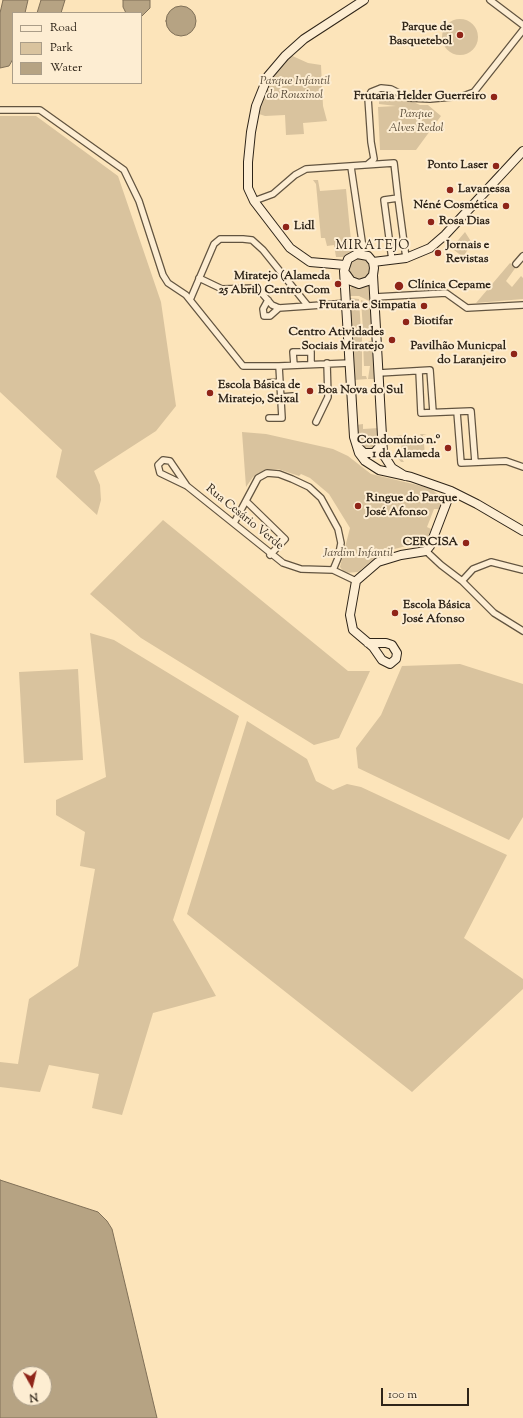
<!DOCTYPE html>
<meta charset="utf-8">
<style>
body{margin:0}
#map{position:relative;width:523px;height:1418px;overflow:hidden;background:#fce4ba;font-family:"Sorts Mill Goudy",serif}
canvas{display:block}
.legend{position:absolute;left:12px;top:12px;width:130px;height:72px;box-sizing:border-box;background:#fdedd2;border:1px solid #aa9d88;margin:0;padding:5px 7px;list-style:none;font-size:12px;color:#2e2418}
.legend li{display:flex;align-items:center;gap:8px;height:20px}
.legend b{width:20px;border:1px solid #aa9d88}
.north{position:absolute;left:12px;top:1366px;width:40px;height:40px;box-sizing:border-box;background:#fdedd2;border:1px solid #aa9d88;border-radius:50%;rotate:172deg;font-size:11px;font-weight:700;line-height:16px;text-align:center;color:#2e2418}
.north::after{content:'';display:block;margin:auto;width:14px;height:18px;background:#8f2418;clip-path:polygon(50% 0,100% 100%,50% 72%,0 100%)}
.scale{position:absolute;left:381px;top:1388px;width:88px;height:18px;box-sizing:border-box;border:2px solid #2e2418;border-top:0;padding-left:5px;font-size:12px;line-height:14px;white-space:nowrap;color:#2e2418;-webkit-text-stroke:3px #fdedd2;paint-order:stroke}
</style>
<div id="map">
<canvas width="523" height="1418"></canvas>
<ul class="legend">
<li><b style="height:5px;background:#fdedd2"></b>Road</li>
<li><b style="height:11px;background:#d9c39e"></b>Park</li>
<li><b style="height:11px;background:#b6a383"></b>Water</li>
</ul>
<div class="north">N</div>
<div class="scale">100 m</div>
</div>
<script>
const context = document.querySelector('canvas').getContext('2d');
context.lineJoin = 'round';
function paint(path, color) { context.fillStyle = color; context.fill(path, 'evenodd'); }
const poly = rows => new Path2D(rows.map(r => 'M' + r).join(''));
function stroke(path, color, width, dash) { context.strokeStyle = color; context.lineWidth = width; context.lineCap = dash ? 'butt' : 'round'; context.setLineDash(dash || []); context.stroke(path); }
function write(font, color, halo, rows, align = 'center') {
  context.font = font + ' "Sorts Mill Goudy",serif'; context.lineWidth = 4; context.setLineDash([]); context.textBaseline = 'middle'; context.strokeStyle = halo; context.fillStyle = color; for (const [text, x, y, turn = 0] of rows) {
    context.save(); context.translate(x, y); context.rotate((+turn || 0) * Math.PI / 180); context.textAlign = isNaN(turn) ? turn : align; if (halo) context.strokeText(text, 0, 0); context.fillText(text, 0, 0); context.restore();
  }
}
paint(poly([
 '442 37a18 18 0 1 1 36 0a18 18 0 1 1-36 0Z',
 [288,54,308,63,321,65,323,106,327,121,303,123,304,134,286,135,285,115,265,116,259,114,259,106,269,77],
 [379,91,393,93,420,105,428,105,441,116,416,150,380,150,378,107,396,106,379,104],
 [0,116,36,116,118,176,161,302,176,406,156,431,94,471,100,485,101,500,97,515,56,477,62,450,0,392],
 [313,180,318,180,320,191,346,189,352,251,344,257,336,257,334,245,327,246,325,238,321,238,316,184],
 [465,232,472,243,463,257,454,250,454,245],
 '349 269a11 11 0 1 1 22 0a11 11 0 1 1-22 0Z',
 [510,263,516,267,506,281,512,287,521,276,523,278,523,299,476,303],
 [371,285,373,303,359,296,350,296,350,290,352,286],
 [350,298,359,299,361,332,352,332],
 [361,300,372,304,374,329,363,330],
 [353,333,362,333,362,376,366,376,367,379,354,380],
 [370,341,375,341,377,379,368,379,370,366,364,366,363,343],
 [363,424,363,429,379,428,379,442,377,447,369,452,360,448,356,425],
 [242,432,266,434,333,449,348,456,371,474,430,488,440,496,441,502,439,509,434,509,427,527,431,529,426,542,422,546,416,548,406,546,391,550,380,554,358,572,345,573,340,567,350,528,329,494,310,478,301,474,299,476,278,469,265,470,253,477,246,487],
 [420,434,427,434,423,435,425,454,429,454,425,457,422,454,402,459,404,462,401,462,398,458,402,457,401,438,396,439,397,436,401,435,404,439,422,438],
 [163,520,348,671,370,671,339,738,314,745,141,638,90,594],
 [90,633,114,640,239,716,173,920,216,996,153,1013,122,1115,92,1108,99,1074,49,1065,40,1092,0,1087,0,1062,18,1064,29,999,78,966,95,869,80,866,85,832,56,815,56,800,106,777],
 [460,664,523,684,523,817,509,840,358,768,356,748,381,715,402,666],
 [78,669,83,760,24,763,19,672],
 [247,721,307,759,316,781,333,790,347,784,361,787,507,855,464,938,523,979,523,989,412,1092,187,914]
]), '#d9c39e');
const water = poly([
 [3,0,28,0,25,13,13,13,13,59,9,66,0,68,0,13,3,0],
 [41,0,65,0,61,13,37,13,41,0],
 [123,0,150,0,150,8,141,17,141,13,126,13,123,7,123,0],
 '166 21a15 15 0 1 1 30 0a15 15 0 1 1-30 0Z',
 [0,1180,98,1212,107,1221,112,1229,157,1418,0,1418,0,1180],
 [20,1374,44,1374,44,1398,20,1398,20,1374]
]);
paint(water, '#b6a383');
stroke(water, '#807058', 1);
const street = poly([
 [490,0,523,25],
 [0,110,40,110,124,170,139,201,163,275,168,283,186,295,190,300],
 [368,164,374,159,371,142,368,98,371,92,381,88,391,89,409,98,430,99,463,96,474,92,523,30],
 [351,167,363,248,360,254],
 [254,201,273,194,295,175,306,169,394,163,398,198],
 [392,260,384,200,398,198,406,258],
 [516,264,523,256],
 [199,278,222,289,255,288,260,291,272,305,279,308,308,306],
 [375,297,446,293,467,308,523,305],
 [268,300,263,309,264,316,270,316,279,308],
 [348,303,308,306,263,250,252,240,243,239,220,239,214,244,190,300,243,366,279,366,350,363],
 [294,365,293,352,311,352,311,364],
 [419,371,421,413,471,411,475,462],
 [379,373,430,370,433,412],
 [266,383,280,382],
 [281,397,293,396],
 [457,412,461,463,506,461,523,467],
 [269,418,282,418,279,366],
 [316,422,328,397,327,363],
 [187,486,170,461,163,460,158,465,160,473,187,486,283,563,301,569,333,570,356,581],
 [246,501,285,539,270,555],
 [234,523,258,478,267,473,279,474,292,479,309,487,321,498,338,529,341,543,338,558,333,570],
 [426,551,441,565,462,581,494,613,523,631],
 [462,581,473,569,491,562,523,570]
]);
const secondary = poly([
 [373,262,406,258,430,248,445,235,523,151],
 [345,265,310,262,290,248,254,201,248,188,248,162,251,132,256,106,268,76,285,56,304,39,364,0],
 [346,274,351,281,359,284,368,281,373,275],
 [359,448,364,453,374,453,380,446,382,441],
 [405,476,392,468,383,454,373,275,374,268,373,262,368,256,357,254,348,259,344,271,354,437,359,453,365,461,379,470,411,477,451,491,477,504,523,531],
 [368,643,386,643,392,645,397,653,396,659,390,664,382,660,373,647,353,630,350,615,356,581,378,562,401,555,426,551,430,546,451,491]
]);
stroke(street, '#625440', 8);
stroke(secondary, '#2e2418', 10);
stroke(street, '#fdedd2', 5.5);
stroke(secondary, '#fdedd2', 8);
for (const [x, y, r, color] of [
 [460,35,4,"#8f2418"],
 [494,97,4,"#8f2418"],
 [496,166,4,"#8f2418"],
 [450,190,4,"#8f2418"],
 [506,206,4,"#8f2418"],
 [431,222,4,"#8f2418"],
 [286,227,4,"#8f2418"],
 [438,253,4,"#8f2418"],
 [338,284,4,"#8f2418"],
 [399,286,5,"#8f2418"],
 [424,306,4,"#8f2418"],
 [406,322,4,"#8f2418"],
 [392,340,4,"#8f2418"],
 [514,354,4,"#8f2418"],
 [310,391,4,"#8f2418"],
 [210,393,4,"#8f2418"],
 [448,448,4,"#8f2418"],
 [358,506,4,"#8f2418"],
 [466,543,4,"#8f2418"],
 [395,613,4,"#8f2418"]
]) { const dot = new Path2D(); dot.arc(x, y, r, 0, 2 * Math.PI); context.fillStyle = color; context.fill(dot); stroke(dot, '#fdedd2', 1.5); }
write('bold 12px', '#2e2418', '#fdedd2', [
 ["Parque de",452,28],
 ["Basquetebol",452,42],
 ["Frutaria Helder Guerreiro",486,97],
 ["Ponto Laser",488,166],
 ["Lavanessa",458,190,"left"],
 ["Néné Cosmética",498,206],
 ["Rosa Dias",439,222,"left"],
 ["Lidl",294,227,"left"],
 ["Jornais e",446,246,"left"],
 ["Revistas",446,260,"left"],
 ["Miratejo (Alameda",330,277],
 ["25 Abril) Centro Com",330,291],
 ["Clínica Cepame",408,286,"left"],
 ["Frutaria e Simpatia",416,306],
 ["Biotifar",414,322,"left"],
 ["Centro Atividades",384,333],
 ["Sociais Miratejo",384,347],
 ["Pavilhão Municpal",506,347],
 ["do Laranjeiro",506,361],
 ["Escola Básica de",218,386,"left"],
 ["Miratejo, Seixal",218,400,"left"],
 ["Boa Nova do Sul",318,391,"left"],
 ["Condomínio n.º",440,441],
 ["1 da Alameda",440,455],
 ["Ringue do Parque",366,499,"left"],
 ["José Afonso",366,513,"left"],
 ["CERCISA",458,543],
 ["Escola Básica",403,606,"left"],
 ["José Afonso",403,620,"left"]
], 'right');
write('italic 12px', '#594c3a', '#fdedd2', [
 ["Parque Infantil",295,82],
 ["do Rouxinol",295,96],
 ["Parque",416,115],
 ["Alves Redol",416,129],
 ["Jardim Infantil",358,554]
]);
write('12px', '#2e2418', '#fdedd2', [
 ["Rua Cesário Verde",244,518,39]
]);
context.letterSpacing = '1px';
write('13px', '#2e2418', '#fdedd2', [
 ["MIRATEJO",373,247]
]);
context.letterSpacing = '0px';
</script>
